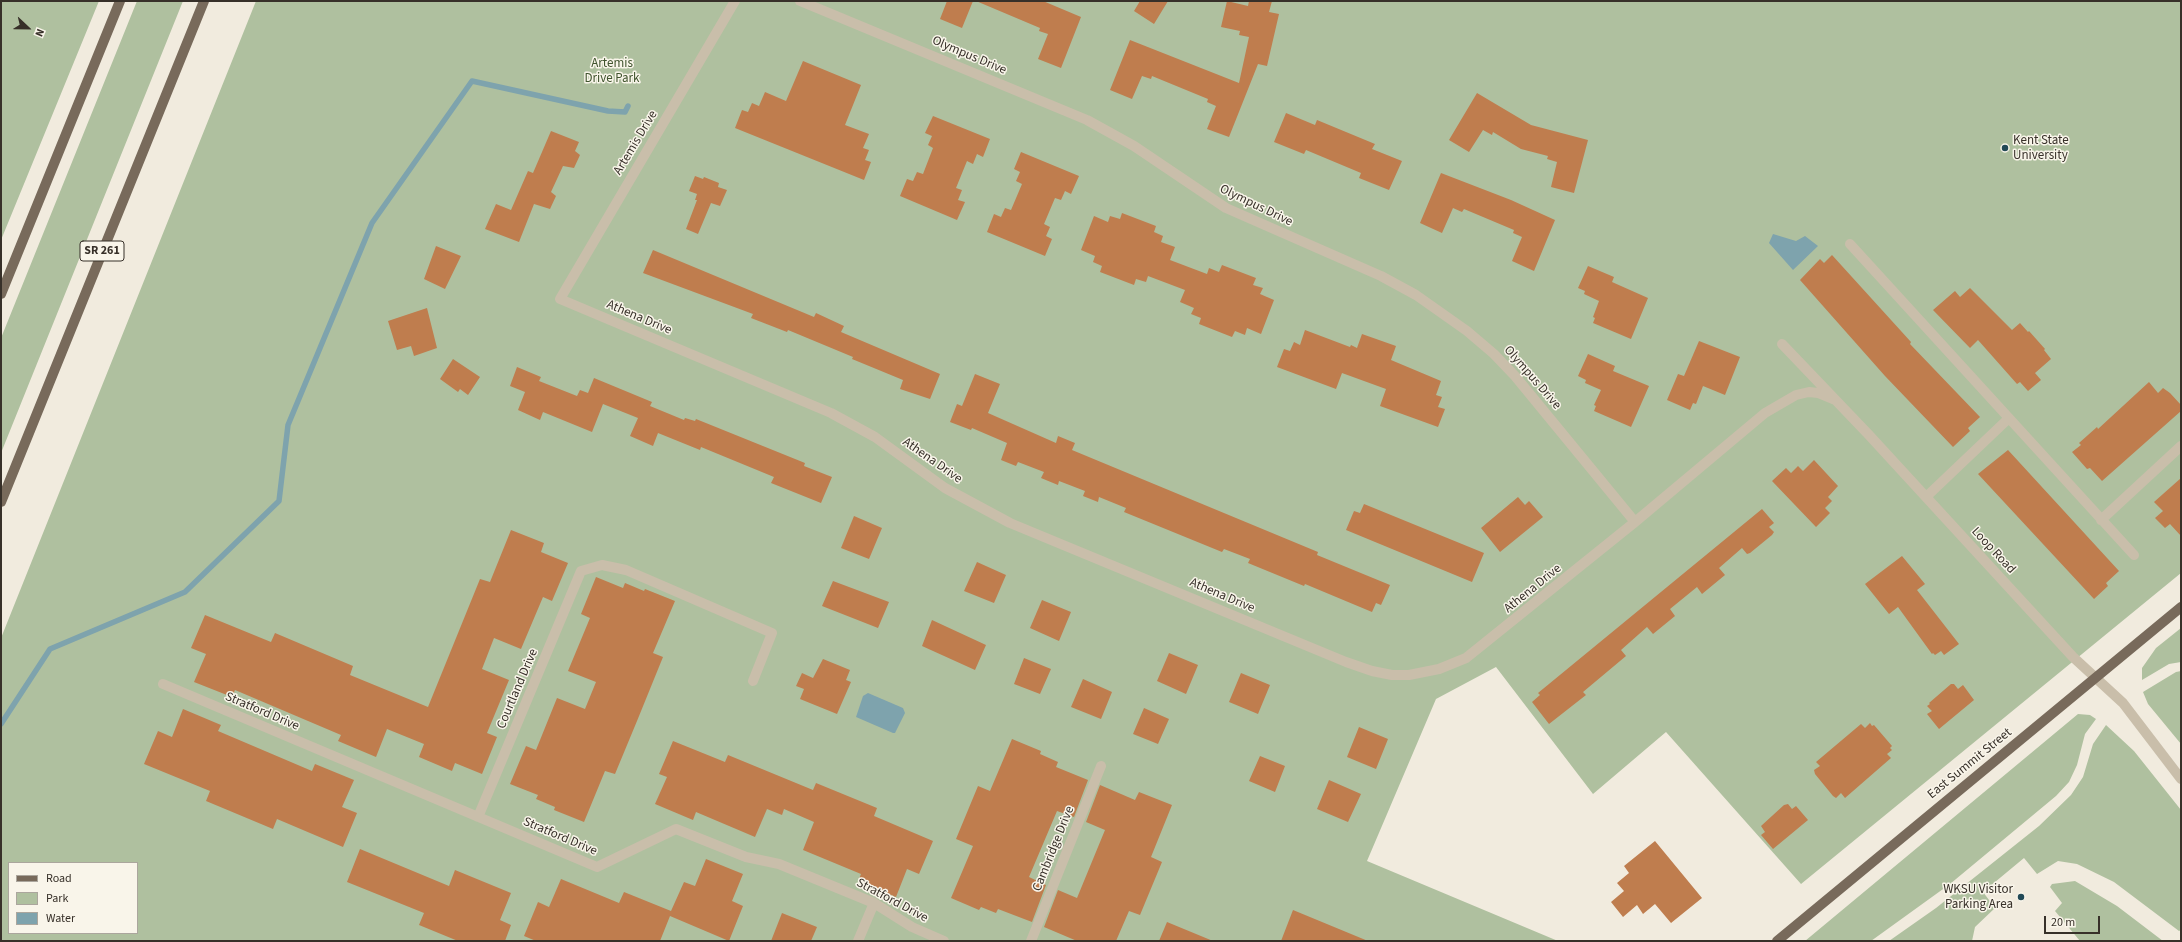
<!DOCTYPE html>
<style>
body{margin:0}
#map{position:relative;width:2182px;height:942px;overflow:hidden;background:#f1ebde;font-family:"Source Sans 3",sans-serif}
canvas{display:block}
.frame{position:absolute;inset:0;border:2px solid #373029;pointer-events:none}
.legend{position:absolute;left:8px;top:862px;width:130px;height:72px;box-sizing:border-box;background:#f9f5ea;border:1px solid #aba69d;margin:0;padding:5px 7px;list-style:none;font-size:12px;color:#373029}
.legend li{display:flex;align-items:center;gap:8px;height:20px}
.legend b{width:20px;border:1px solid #aba69d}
.north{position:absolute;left:8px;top:8px;width:40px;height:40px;-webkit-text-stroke:3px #f9f5ea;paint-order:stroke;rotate:112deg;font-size:11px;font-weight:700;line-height:16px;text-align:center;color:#373029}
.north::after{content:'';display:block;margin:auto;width:14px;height:18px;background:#373029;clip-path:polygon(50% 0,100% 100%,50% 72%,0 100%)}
.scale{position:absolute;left:2044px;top:916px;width:56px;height:18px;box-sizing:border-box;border:2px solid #373029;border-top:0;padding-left:5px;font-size:12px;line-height:14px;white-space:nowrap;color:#373029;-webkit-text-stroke:3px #f9f5ea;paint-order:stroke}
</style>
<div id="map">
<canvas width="2182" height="942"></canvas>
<div class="frame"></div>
<ul class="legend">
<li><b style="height:5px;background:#786a5b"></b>Road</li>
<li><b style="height:11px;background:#afc09f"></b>Park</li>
<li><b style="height:11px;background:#7ea3ad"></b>Water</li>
</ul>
<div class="north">N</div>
<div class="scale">20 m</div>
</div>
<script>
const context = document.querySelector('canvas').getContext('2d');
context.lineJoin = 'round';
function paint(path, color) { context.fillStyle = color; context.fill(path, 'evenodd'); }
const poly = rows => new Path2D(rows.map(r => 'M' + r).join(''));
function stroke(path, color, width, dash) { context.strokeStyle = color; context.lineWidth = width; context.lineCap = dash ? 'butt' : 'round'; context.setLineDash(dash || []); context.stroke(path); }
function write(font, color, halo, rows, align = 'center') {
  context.font = font + ' "Source Sans 3",sans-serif'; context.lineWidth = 3; context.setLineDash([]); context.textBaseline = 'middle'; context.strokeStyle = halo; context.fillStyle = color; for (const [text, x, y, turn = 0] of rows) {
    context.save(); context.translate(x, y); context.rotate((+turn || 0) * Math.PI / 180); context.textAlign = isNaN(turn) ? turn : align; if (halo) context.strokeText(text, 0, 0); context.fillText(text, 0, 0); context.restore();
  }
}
paint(poly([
 [1,1,99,1,1,240],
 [137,1,183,1,1,453,1,338],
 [256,1,2181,1,2181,573,1801,884,1666,732,1593,794,1496,667,1436,699,1367,861,1558,941,1,941,1,638],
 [9,863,137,863,137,933,9,933],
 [2181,628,2181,662,2169,664,2142,680,2142,668,2156,648],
 [2181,671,2181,744,2148,704,2143,692,2176,672],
 [2078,714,2090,715,2096,719,2085,734,2077,765,2069,782,2056,796,1950,884,1871,941,1805,941],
 [2106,725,2134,751,2181,810,2181,930,2179,931,2114,882,2077,864,2058,861,2037,874,2024,858,1983,892,1995,908,1975,927,1972,941,1889,941,1936,908,2039,826,2071,795,2083,777,2093,744],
 [2075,881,2117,906,2163,941,2080,941,2055,911,2062,903,2050,887,2052,884]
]), '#afc09f');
paint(poly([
 [1773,234,1796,241,1805,236,1818,246,1793,270,1769,243],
 [868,693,903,708,905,713,895,733,893,733,856,717,863,696]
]), '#7ea3ad');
stroke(poly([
 [1,724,50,649,185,592,279,501,288,425,372,223,472,81,608,111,625,112,628,106]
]), '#7ea3ad', 5.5);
paint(poly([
 [947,1,973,1,962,28,940,19],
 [976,1,1043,1,1081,17,1061,68,1038,59,1048,34,1039,31,1040,28],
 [1140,1,1168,1,1154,24,1134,11],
 [1227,1,1248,6,1249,1,1272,1,1269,12,1279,14,1267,66,1258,64,1229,137,1207,129,1216,106,1207,102,1208,99,1152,76,1151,79,1142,76,1132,99,1110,90,1130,40,1239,83,1249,37,1239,35,1240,31,1221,27],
 [803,61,861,85,845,125,869,134,863,148,869,150,865,160,871,162,864,180,735,128,742,110,748,112,752,103,759,106,765,92,786,101],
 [1477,93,1531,125,1588,140,1574,193,1551,187,1557,162,1547,159,1548,156,1521,149,1493,132,1492,135,1483,130,1469,152,1449,140],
 [1286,113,1315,125,1317,120,1375,144,1372,149,1402,161,1389,190,1359,178,1361,173,1306,150,1304,154,1274,142],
 [933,116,990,139,983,157,977,154,973,164,967,161,956,188,962,190,958,200,965,202,957,220,900,196,907,179,913,181,917,172,923,174,933,148,928,145,932,136,925,133],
 [551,131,579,142,575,151,580,155,574,168,563,166,551,192,556,196,550,209,534,204,519,242,485,229,496,204,511,210,528,171,533,173],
 [1021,152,1079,176,1071,194,1065,191,1061,200,1055,198,1044,224,1050,227,1046,236,1052,239,1045,256,987,232,994,214,1001,217,1005,208,1011,210,1022,184,1016,181,1020,172,1014,169],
 [1441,173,1511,200,1555,220,1534,271,1512,261,1522,237,1513,233,1514,230,1464,209,1462,212,1453,208,1442,233,1420,223],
 [695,176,703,179,704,177,719,183,718,187,727,190,720,206,711,203,698,234,686,229,697,200,695,200,697,194,689,191],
 [1122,213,1156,226,1154,232,1163,236,1161,242,1175,247,1170,260,1207,274,1209,268,1219,272,1222,265,1256,278,1253,285,1263,288,1260,294,1274,300,1261,334,1247,328,1245,335,1235,331,1232,337,1199,324,1201,318,1191,314,1194,308,1180,302,1185,290,1148,276,1146,282,1136,279,1134,285,1100,272,1102,266,1093,262,1095,256,1081,250,1094,216,1108,222,1110,216,1120,219],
 [436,246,461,256,445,289,424,279],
 [653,250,814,317,816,313,844,326,841,332,940,374,930,399,900,389,903,380,852,359,853,357,788,330,787,332,751,318,753,314,643,273],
 [1832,255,1911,342,1910,344,1980,417,1968,428,1970,431,1953,447,1885,376,1800,280,1820,259,1824,263],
 [1588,266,1614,277,1612,282,1648,298,1631,339,1593,323,1595,318,1593,317,1599,301,1584,294,1585,291,1578,288],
 [1970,288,2012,330,2020,323,2028,332,2029,331,2045,349,2044,350,2051,359,2035,373,2041,380,2028,391,2020,382,2017,384,1978,340,1970,348,1933,310,1955,291,1960,297],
 [427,308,437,348,414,356,411,346,397,350,388,321],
 [1305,330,1350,347,1351,345,1357,348,1362,334,1396,346,1391,360,1441,381,1436,395,1442,397,1438,407,1445,409,1438,427,1380,406,1386,389,1342,373,1336,389,1277,367,1284,349,1290,351,1294,342,1300,345],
 [1699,341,1740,357,1725,395,1703,386,1696,404,1693,403,1690,410,1667,400,1678,374,1684,376],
 [1588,354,1615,366,1613,371,1649,386,1631,427,1594,411,1596,406,1594,405,1601,390,1585,383,1586,380,1578,376],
 [453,359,480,377,468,395,460,389,458,392,440,379],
 [517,367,541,377,539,381,577,396,580,390,588,393,594,378,652,402,650,406,684,420,685,418,695,421,696,419,805,463,804,466,832,477,821,503,771,483,774,477,701,447,700,450,658,433,653,446,630,436,638,418,603,404,592,432,543,412,540,420,518,410,525,392,510,386],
 [975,374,1000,384,988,413,1056,443,1058,436,1075,443,1072,450,1318,552,1317,555,1390,585,1381,605,1376,603,1372,612,1305,584,1304,586,1248,563,1250,559,1224,549,1222,552,1124,512,1126,508,1099,497,1098,502,1083,496,1085,491,1059,481,1058,485,1041,478,1044,472,1018,462,1016,466,1001,460,1007,443,972,428,971,430,950,422,957,404,962,406],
 [2149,382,2158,393,2163,388,2170,393,2181,405,2181,411,2102,481,2090,468,2087,469,2072,452,2081,445,2079,443,2097,427,2098,429],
 [2008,450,2119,571,2106,583,2108,586,2094,599,1978,474],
 [1814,460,1838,486,1828,497,1832,501,1825,508,1830,513,1816,527,1772,481,1786,468,1791,473,1798,466,1803,471],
 [2181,478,2181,536,2170,524,2165,528,2155,518,2163,511,2154,502],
 [1518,497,1525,505,1529,501,1543,517,1500,552,1481,528],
 [1364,504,1484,553,1472,582,1346,530,1354,511,1360,513],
 [1762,509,1774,523,1769,527,1774,532,1772,535,1750,553,1747,554,1742,548,1719,568,1725,575,1702,594,1697,587,1670,609,1675,616,1653,634,1647,627,1621,650,1626,656,1583,692,1586,695,1549,724,1532,702,1540,695,1538,693],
 [854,516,882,528,869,559,841,548],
 [511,530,544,543,541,552,568,563,552,601,543,597,521,649,494,638,482,669,509,680,487,733,497,737,482,774,455,763,452,771,419,757,424,744,387,729,376,757,338,741,341,735,235,690,232,697,194,682,206,654,191,648,205,615,271,642,275,633,353,666,350,675,428,707,480,579,490,582],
 [1902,556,1925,584,1917,590,1959,644,1944,655,1941,651,1935,655,1933,653,1932,654,1898,607,1889,614,1865,584],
 [977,562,1006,575,994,603,964,591],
 [596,577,623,588,625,583,644,591,645,589,675,601,653,653,663,657,637,721,615,774,605,771,584,822,554,810,555,807,536,799,538,795,510,784,526,746,536,750,557,698,585,709,596,682,568,671,590,618,581,614],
 [833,581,889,602,878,628,822,606],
 [1042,600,1071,612,1059,641,1030,628],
 [932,620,986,645,975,670,922,646],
 [1169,653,1198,665,1186,694,1157,681],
 [1024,658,1051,669,1040,694,1014,684],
 [823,659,850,670,846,680,851,682,837,714,800,699,804,689,796,686,802,673,813,678],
 [1241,673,1270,685,1258,714,1229,702],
 [1083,679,1112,692,1101,719,1071,707],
 [1951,684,1954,684,1958,689,1963,685,1974,700,1939,729,1927,714,1932,711,1927,706,1930,704,1929,703],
 [1144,708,1169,719,1158,744,1133,734],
 [183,709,221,725,218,731,312,771,315,764,354,780,342,807,357,813,343,847,277,819,273,829,206,801,210,791,144,764,158,731,172,737],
 [1870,723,1872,726,1874,725,1892,746,1890,748,1892,750,1887,754,1891,758,1845,798,1841,793,1836,798,1833,796,1815,774,1814,770,1820,766,1816,762,1861,724,1865,728],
 [1359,727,1388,739,1376,769,1347,757],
 [1012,739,1041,751,1040,754,1058,762,1056,767,1088,780,1074,817,1057,811,1029,877,1046,885,1032,922,998,909,996,913,981,907,979,910,951,898,973,846,956,839,978,786,990,791],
 [673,741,725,762,728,755,813,790,816,783,877,808,874,816,933,841,919,874,907,869,896,897,858,882,861,874,803,850,814,822,784,809,782,815,767,809,755,837,696,812,693,820,655,804,667,777,659,774],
 [1260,756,1285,766,1275,792,1249,781],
 [1329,780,1361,794,1348,822,1317,809],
 [1100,785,1135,800,1139,792,1172,805,1151,857,1162,862,1140,915,1129,911,1116,941,1077,941,1044,927,1058,890,1077,898,1105,830,1086,822],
 [1788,804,1792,809,1796,806,1808,820,1773,849,1761,835,1765,832,1761,826,1784,805],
 [1655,841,1702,898,1671,923,1655,904,1643,914,1637,905,1623,917,1611,902,1624,891,1617,883,1629,873,1624,866],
 [360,849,449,886,455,870,511,893,500,920,511,925,505,941,458,941,419,925,424,913,347,882],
 [706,859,743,874,732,901,743,906,729,941,670,916,660,941,536,941,524,936,538,902,549,907,561,879,619,903,624,892,671,911,684,882,695,886],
 [1293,910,1368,941,1281,941],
 [782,913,817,927,811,941,771,941],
 [1167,922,1213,941,1159,941]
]), '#bf7d4e');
stroke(poly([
 [735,1,560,299,831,413,875,437,945,488,1010,523,1346,662,1372,671,1392,675,1409,675,1439,669,1466,658,1635,522,1765,413,1796,395,1809,392,1818,393,1835,400],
 [800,1,1087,120,1134,146,1226,208,1381,276,1416,295,1467,331,1494,354,1515,376,1635,522],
 [1850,244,2134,555],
 [1782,344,1869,435,2073,657,2123,703,2181,779],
 [1926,497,2008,419],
 [2101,520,2181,446],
 [163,684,597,867,676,829,746,857,779,864,874,903,912,927,944,941],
 [478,817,581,571,602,565,626,570,772,633,753,681],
 [858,941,874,903],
 [1031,941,1101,766]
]), '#c9beaa', 10);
stroke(poly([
 [1,294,120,1],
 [1,502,204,1],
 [1777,941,2181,607]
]), '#786a5b', 10);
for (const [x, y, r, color] of [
 [2005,148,4,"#214956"],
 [2021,897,4,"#214956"]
]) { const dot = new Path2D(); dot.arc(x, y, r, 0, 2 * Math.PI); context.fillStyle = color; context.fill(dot); stroke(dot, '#f9f5ea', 1.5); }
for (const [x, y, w] of [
 [102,251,44]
]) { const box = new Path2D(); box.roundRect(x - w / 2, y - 10, w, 20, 3); context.fillStyle = '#f9f5ea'; context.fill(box); stroke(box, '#373029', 1); }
write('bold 12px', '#373029', null, [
 ["SR 261",102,251]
]);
write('13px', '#373029', '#f9f5ea', [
 ["Olympus Drive",969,56,23],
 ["Artemis Drive",636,143,-59],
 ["Olympus Drive",1256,206,26],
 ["Athena Drive",639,318,23],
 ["Olympus Drive",1532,378,49],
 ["Athena Drive",932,461,35],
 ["Loop Road",1993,551,47],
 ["Athena Drive",1533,589,-39],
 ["Athena Drive",1222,596,23],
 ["Courtland Drive",518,689,-67],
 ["Stratford Drive",262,712,23],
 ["East Summit Street",1970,764,-39],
 ["Stratford Drive",560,837,23],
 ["Cambridge Drive",1054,849,-68],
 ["Stratford Drive",892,901,28]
]);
write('13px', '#40542e', '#f9f5ea', [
 ["Artemis",612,64],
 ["Drive Park",612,79]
]);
write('13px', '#373029', '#f9f5ea', [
 ["Kent State",2013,141],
 ["University",2013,156],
 ["WKSU Visitor",2013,890,"right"],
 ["Parking Area",2013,905,"right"]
], 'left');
</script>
